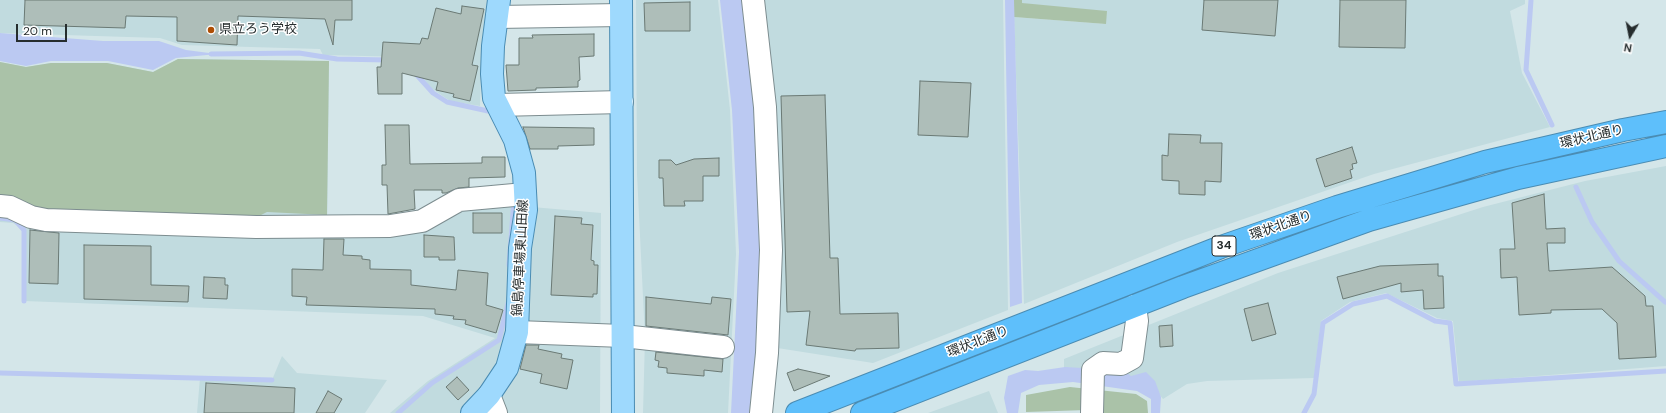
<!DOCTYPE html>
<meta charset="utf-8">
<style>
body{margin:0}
#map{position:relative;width:1666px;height:413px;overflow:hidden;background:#d4e6e9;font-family:"DM Sans",sans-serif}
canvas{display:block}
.north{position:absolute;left:1610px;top:16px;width:40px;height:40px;-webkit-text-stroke:3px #fff;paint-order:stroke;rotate:190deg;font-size:11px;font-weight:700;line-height:16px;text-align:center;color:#262d2e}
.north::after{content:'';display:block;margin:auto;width:14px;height:18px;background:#262d2e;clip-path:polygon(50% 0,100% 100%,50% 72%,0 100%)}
.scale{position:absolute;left:16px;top:24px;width:51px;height:18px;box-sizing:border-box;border:2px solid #262d2e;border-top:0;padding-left:5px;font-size:12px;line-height:14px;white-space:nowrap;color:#262d2e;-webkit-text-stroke:3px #fff;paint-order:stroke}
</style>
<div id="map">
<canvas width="1666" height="413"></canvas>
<div class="north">N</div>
<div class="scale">20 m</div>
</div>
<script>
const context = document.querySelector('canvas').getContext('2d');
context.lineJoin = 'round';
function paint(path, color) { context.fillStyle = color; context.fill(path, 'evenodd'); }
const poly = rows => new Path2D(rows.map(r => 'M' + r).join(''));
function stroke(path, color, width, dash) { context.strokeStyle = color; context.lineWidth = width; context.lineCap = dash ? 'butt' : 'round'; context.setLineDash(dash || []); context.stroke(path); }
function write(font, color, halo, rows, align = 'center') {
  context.font = font + ' "DM Sans","Noto Sans JP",sans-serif'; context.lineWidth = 3; context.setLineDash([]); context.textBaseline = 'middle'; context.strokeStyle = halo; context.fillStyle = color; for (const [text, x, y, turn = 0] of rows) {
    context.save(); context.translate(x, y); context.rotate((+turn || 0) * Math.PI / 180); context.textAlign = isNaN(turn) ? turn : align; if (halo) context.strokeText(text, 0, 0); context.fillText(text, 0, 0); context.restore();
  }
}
paint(poly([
 [0,0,491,0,481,77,480,106,450,101,431,88,407,57,323,55,320,49,182,45,160,38,0,33],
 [636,0,718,0,730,110,736,254,728,413,643,413,645,338,637,174],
 [756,0,1003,0,1008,310,873,363,771,347],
 [1022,0,1525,0,1525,4,1510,11,1522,73,1550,127,1374,174,1177,242,1024,304,1014,17,1106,24,1022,3],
 [178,59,329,61,327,230,460,203,532,207,601,213,600,413,390,413,428,381,495,338,423,316,24,301,24,230,13,223,0,222,0,62,26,67,51,63,107,63,153,72],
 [1666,166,1666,366,1459,382,1453,321,1437,318,1386,293,1350,302,1321,321,1314,378,1207,381,1187,384,1163,399,1152,385,1064,375,1064,359,1278,273,1483,207,1585,181],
 [282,356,297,373,387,380,365,413,197,413,200,378,272,380],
 [989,391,998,413,928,413]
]), '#c1dbdf');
paint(poly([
 [1014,0,1022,0,1022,3,1107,11,1106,24,1014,17],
 [178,59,329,61,327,215,267,212,259,216,53,211,15,201,0,200,0,62,26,67,51,63,107,63,153,72],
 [1070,387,1136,394,1147,401,1148,413,1088,413,1087,410,1026,412,1026,395]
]), '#aac2a8');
paint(poly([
 [720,0,743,0,755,109,763,254,758,340,749,413,731,413,739,252,732,110],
 [1005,0,1014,0,1022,303,1010,307],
 [0,33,103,41,159,41,186,50,217,54,176,58,153,70,108,61,51,61,26,66,0,61],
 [1065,367,1082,368,1088,375,1102,370,1124,371,1131,376,1146,372,1155,381,1161,397,1160,413,1151,413,1151,399,1137,391,1073,382,1039,385,1021,393,1018,413,1007,413,1004,398,1008,376,1025,370,1038,371]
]), '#bbc9f2');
stroke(poly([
 [1531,0,1526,70,1552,125],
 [211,54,299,53,337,59,387,60],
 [415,73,433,93,447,102,488,111],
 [1576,187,1592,222,1619,261,1665,302],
 [0,218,15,220,24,230,24,301],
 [509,265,514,200],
 [0,373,272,380],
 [398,413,432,383,499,340,508,303],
 [1304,413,1314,394,1323,323,1353,304,1387,296,1435,321,1450,323,1456,384,1666,371]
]), '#bbc9f2', 5);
const building = poly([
 [25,0,352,0,352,20,335,20,333,45,325,19,238,16,237,45,177,41,177,17,126,16,125,28,24,25,25,0],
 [1204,0,1278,0,1275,36,1202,30,1204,0],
 [1340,0,1406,0,1405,48,1339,47,1340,0],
 [690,2,690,31,645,31,644,3,690,2],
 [462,6,484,9,472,65,478,66,470,101,453,97,454,94,436,90,438,82,402,73,402,94,378,94,377,67,381,67,383,42,420,44,422,38,428,39,436,8,461,14,462,6],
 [594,34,594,56,579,57,580,80,578,81,578,87,536,88,536,90,508,91,506,65,519,65,519,38,533,38,532,35,594,34],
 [920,81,971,83,968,137,918,135,920,81],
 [825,95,830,258,838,258,840,314,898,313,899,348,856,349,855,351,806,345,810,311,787,312,781,96,825,95],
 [385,125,409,125,410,164,482,163,482,157,505,157,505,177,469,178,469,187,458,188,446,193,442,193,442,190,414,190,415,209,388,214,387,185,382,185,382,165,386,165,385,125],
 [523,127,594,128,594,145,558,146,558,149,530,149,523,127],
 [1169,134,1201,135,1200,143,1222,143,1221,182,1205,181,1205,195,1179,194,1179,181,1162,180,1162,155,1168,156,1169,134],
 [1352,147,1357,163,1352,164,1353,169,1350,170,1352,178,1325,187,1316,159,1352,147],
 [719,158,719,176,703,176,703,201,684,201,685,206,664,206,663,178,659,178,659,160,671,160,676,165,694,159,719,158],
 [1544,194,1546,229,1565,228,1565,243,1547,243,1549,271,1612,267,1645,296,1646,306,1653,306,1656,357,1619,359,1617,323,1602,309,1551,310,1551,313,1519,315,1517,277,1501,278,1500,249,1515,249,1512,203,1544,194],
 [473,213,502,213,502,233,473,233,473,213],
 [555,216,582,218,581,224,593,225,591,260,594,261,594,265,598,265,597,294,593,294,593,297,551,295,555,216],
 [30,230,59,233,58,284,29,283,30,230],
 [424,235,454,237,455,260,439,260,439,257,424,257,424,235],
 [324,239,344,239,343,255,362,256,362,259,370,260,370,269,411,270,411,285,456,290,458,270,488,273,486,305,503,310,496,333,465,324,466,320,453,319,454,316,435,314,435,309,306,305,307,297,292,296,292,269,323,270,324,239],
 [84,245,151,246,151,285,189,286,188,302,84,299,84,245],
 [1438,264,1438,276,1443,276,1444,308,1424,309,1423,290,1401,292,1401,283,1343,299,1337,277,1380,266,1438,264],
 [204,277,225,278,225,285,228,285,227,299,203,298,204,277],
 [646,297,711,304,712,297,731,299,728,335,646,326,646,297],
 [1268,303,1276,334,1252,341,1244,309,1268,303],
 [1172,325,1173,346,1160,347,1159,326,1172,325],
 [526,345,539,345,538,349,562,354,561,358,573,360,567,389,540,383,542,374,520,369,526,345],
 [656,352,723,359,722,372,704,370,704,376,667,373,667,368,658,367,659,361,655,360,656,352],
 [798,369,830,376,794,391,787,373,798,369],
 [457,377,469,390,458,400,446,387,457,377],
 [206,383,295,388,294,413,204,413,206,383],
 [328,391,342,399,334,413,316,413,328,391]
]);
paint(building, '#aebeb9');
stroke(building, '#6b7a75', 1);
const minor = poly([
 [753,0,765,107,771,250,767,353,761,413],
 [497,17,621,15],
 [498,105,622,102],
 [0,206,10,207,31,217,46,220,256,227,390,226,422,221,459,200,525,194],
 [517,332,623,336,723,347],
 [489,395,496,413],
 [1092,413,1093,370,1103,363,1121,364,1132,358,1137,321,1135,306]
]);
const major = poly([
 [621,0,623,413],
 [472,413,489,395,507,368,517,332,520,248,526,210,524,173,515,140,494,98,492,74,493,46,499,0]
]);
const highway = poly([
 [797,413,1221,247,1337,207,1485,162,1623,130,1666,122],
 [862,413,1183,287,1369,220,1518,178,1666,146]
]);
stroke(minor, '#7d8d90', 24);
stroke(major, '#4a8cb3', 24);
stroke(highway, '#4a8cb3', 24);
stroke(minor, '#fff', 22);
stroke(major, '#9ed9fd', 22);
stroke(highway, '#5ebffb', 22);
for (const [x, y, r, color] of [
 [211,30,4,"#ae4e04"]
]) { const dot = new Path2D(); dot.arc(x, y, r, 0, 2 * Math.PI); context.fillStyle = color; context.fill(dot); stroke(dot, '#fff', 1.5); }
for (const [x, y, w] of [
 [1224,246,24]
]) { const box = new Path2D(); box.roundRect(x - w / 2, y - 10, w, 20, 3); context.fillStyle = '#fff'; context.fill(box); stroke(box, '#262d2e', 1); }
write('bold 12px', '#262d2e', null, [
 ["34",1224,246]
]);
write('13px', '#262d2e', '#fff', [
 ["県立ろう学校",219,30]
], 'left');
write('13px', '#262d2e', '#fff', [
 ["環状北通り",1592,137,-13],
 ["環状北通り",1281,226,-19],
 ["鍋島停車場東山田線",521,258,-87],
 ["環状北通り",978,342,-21]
]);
</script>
